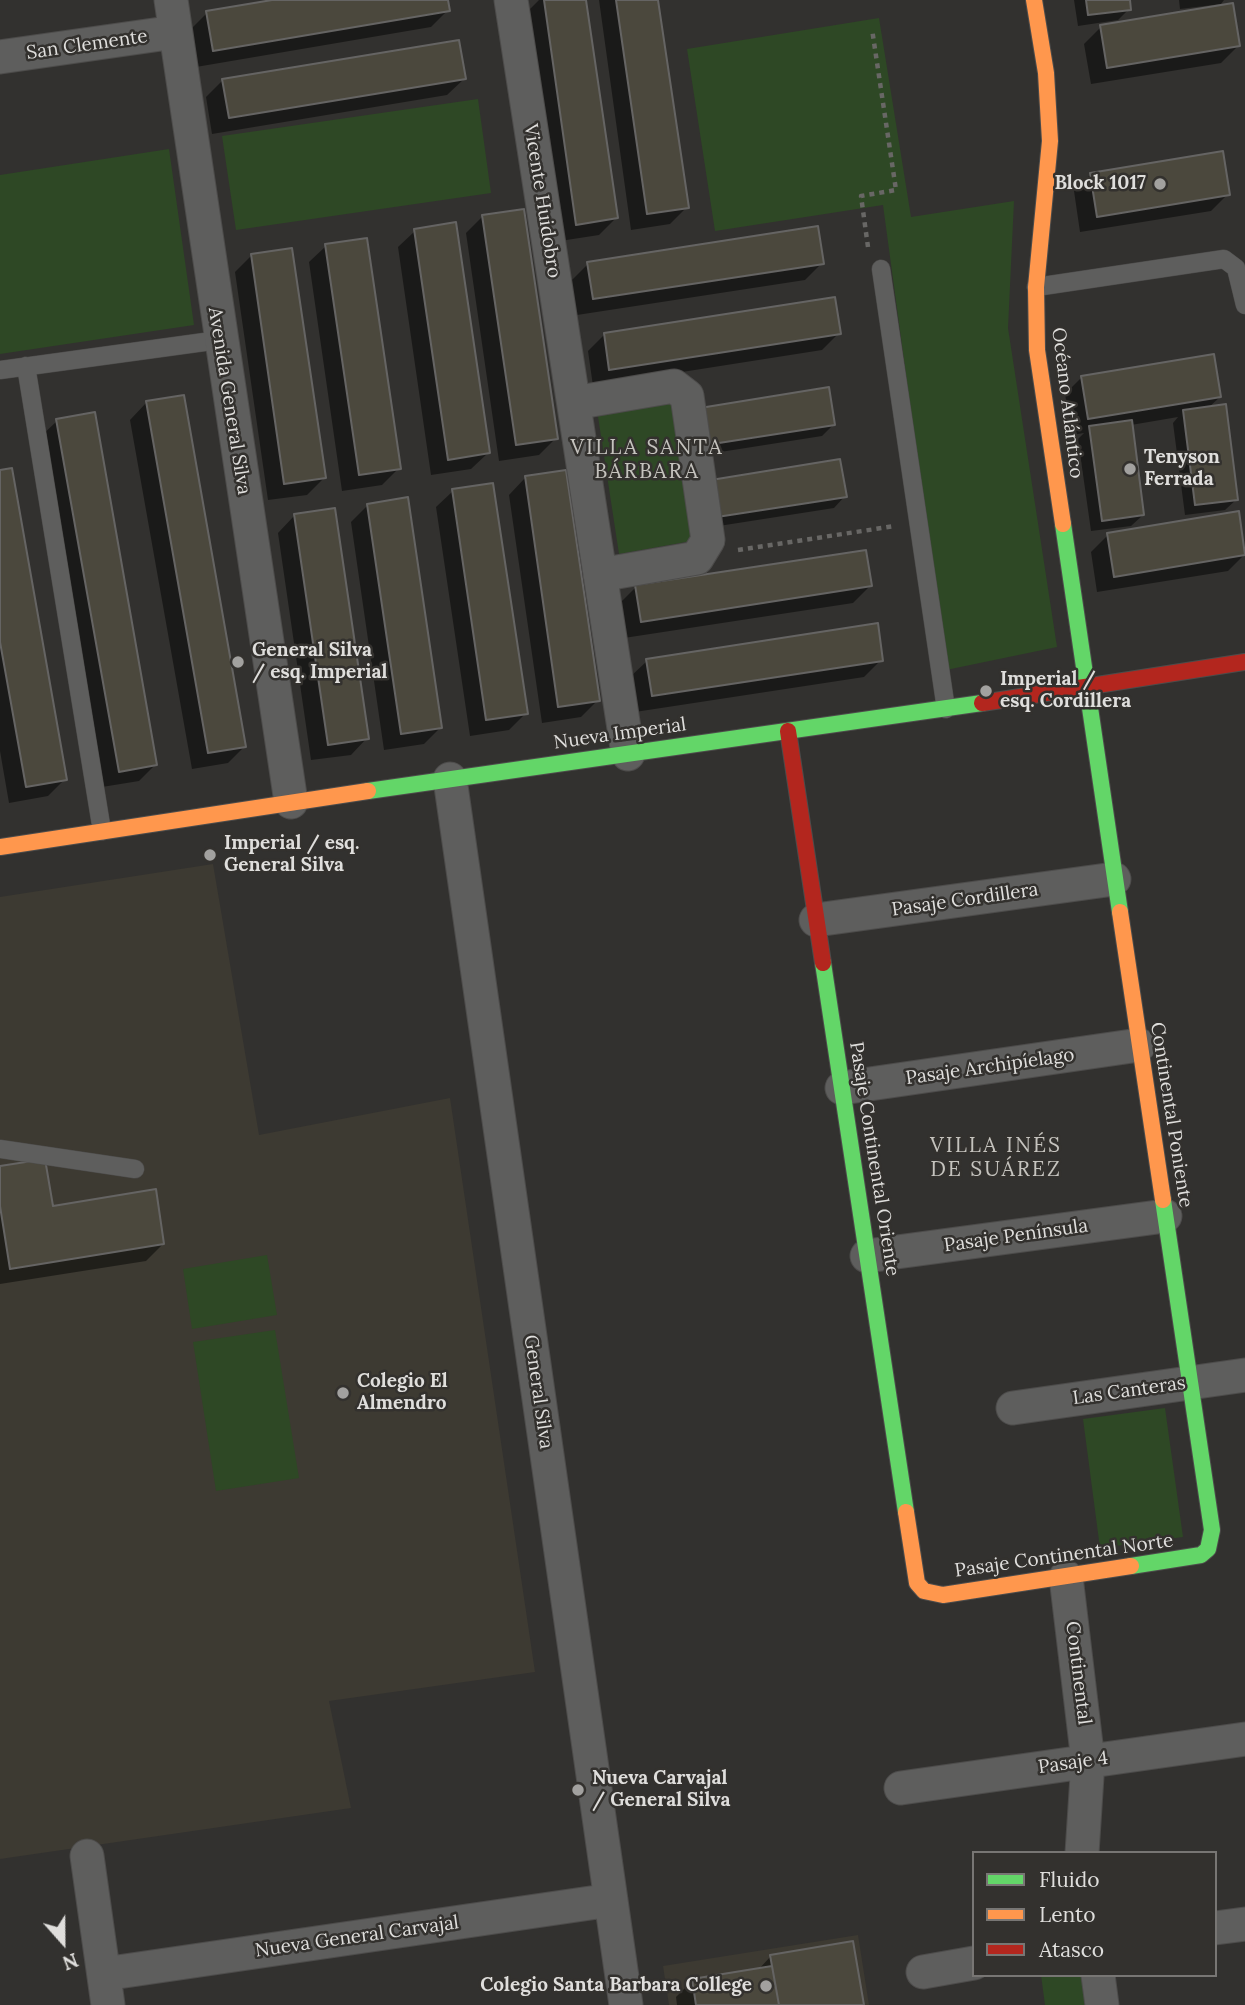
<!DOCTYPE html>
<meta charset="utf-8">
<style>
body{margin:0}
#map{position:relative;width:1245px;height:2005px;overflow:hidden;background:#32312f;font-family:Lora,serif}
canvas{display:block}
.legend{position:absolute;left:972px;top:1851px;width:245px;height:126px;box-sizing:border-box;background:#33312e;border:2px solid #787674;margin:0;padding:9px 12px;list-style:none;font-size:21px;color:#dfdedc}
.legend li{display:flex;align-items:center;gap:14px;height:35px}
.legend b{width:35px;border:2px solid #787674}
.north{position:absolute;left:28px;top:1907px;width:70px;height:70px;-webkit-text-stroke:5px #33312e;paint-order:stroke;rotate:159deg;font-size:19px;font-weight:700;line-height:28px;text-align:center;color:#dfdedc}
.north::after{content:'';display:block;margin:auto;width:24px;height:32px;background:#dfdedc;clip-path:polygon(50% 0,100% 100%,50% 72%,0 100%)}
</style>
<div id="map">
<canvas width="1245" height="2005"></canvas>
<ul class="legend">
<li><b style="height:9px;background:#63d668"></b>Fluido</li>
<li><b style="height:9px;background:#ff974d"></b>Lento</li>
<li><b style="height:9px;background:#b3261e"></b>Atasco</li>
</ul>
<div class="north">N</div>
</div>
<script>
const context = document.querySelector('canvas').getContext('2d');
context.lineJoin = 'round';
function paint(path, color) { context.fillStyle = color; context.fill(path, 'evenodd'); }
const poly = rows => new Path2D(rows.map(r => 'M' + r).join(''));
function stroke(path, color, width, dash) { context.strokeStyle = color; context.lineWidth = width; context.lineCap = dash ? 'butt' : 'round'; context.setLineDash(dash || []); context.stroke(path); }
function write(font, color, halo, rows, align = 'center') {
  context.font = font + ' Lora,serif'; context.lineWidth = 5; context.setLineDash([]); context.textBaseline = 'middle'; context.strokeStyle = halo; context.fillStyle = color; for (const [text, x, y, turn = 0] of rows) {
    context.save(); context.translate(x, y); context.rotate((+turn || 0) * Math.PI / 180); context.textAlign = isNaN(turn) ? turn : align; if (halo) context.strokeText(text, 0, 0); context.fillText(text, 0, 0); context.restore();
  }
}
paint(poly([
 [213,864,259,1135,450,1098,535,1672,329,1701,351,1808,0,1859,0,897],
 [858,1935,869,2005,669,2005,663,1966]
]), '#3d3a32');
paint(poly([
 [879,18,911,217,1014,201,1008,328,1057,647,946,670,883,205,715,231,687,49],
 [478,99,491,193,236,230,222,136],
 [169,149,194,325,0,354,0,175],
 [673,399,697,540,619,554,597,410],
 [267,1255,277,1315,192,1329,183,1269],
 [275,1330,299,1478,216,1491,193,1342],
 [1165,1408,1183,1537,1100,1548,1083,1419],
 [1041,1975,1082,1975,1087,2005,1045,2005]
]), '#2e4825');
paint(poly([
 [283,0,446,0,448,10,431,27,196,67,190,30,207,13],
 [539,0,584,0,616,218,599,235,560,241,527,12],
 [599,0,657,0,687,207,670,224,631,230],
 [1074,0,1128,0,1129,9,1118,20,1078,26],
 [1179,0,1224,0,1221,4,1180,9],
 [1101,27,1238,46,1221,63,1091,84,1084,44],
 [464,79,447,95,212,134,206,97,223,80],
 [1091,174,1228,194,1211,211,1080,232,1074,191],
 [483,216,556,438,539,455,499,461,466,233],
 [415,231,488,453,471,469,431,475,398,247],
 [326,246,399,468,382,485,342,491,309,262],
 [251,256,324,478,307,495,268,500,235,272],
 [822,263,805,280,577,315,571,281,588,264],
 [839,333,822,350,593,386,588,351,605,334],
 [1082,377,1220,397,1208,408,1237,499,1225,510,1185,515,1173,423,1178,417,1131,425,1143,515,1131,526,1091,531,1078,439,1084,433,1072,435,1065,394],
 [146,403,245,746,228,763,192,769,130,420],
 [57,421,156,764,139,781,102,787,40,437],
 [689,421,833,425,822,436,695,456],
 [0,471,65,779,48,796,9,803,0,751],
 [525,478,598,700,581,717,542,723,509,495],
 [453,491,526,713,509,730,470,736,436,507],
 [700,493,845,496,834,508,706,528],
 [368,505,441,727,424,744,384,750,351,522],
 [294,516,367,738,351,755,311,760,278,533],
 [1108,535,1245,554,1228,571,1097,592,1091,552],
 [870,586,853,603,624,638,619,604,636,587],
 [881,660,864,677,635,712,630,677,647,661],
 [0,1168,51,1208,163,1244,146,1261,0,1284],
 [771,1956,862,2005,677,2005,676,1997,693,1980,758,1970]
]), '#0007');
const building = poly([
 [272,0,448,0,450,11,213,51,206,11,272,0],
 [544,0,586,0,618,218,576,225,544,0],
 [616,0,658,0,689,208,647,214,616,0],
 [1086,0,1130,0,1131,10,1088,15,1086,0],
 [1233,3,1240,46,1107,68,1100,25,1233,3],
 [459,40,466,79,229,118,222,79,459,40],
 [1223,151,1230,195,1097,217,1090,173,1223,151],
 [524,209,558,439,516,445,482,215,524,209],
 [456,222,490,453,448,460,414,229,456,222],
 [818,226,824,264,593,299,587,262,818,226],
 [367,238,401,469,359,475,325,244,367,238],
 [292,248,326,478,284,484,251,254,292,248],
 [835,297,841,334,609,370,604,333,835,297],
 [1214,354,1221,397,1088,419,1081,376,1214,354],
 [829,387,835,425,706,445,700,408,829,387],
 [184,395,246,747,208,753,146,401,184,395],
 [1226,404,1238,500,1195,505,1183,410,1226,404],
 [95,412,157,765,119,772,56,419,95,412],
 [1132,420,1144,515,1102,521,1089,426,1132,420],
 [840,459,847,497,717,517,711,480,840,459],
 [12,468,67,780,26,787,0,642,0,470,12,468],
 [566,470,600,701,558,707,525,476,566,470],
 [493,483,528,714,486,720,452,489,493,483],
 [408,497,442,728,401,734,367,504,408,497],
 [335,508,369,739,328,745,294,514,335,508],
 [1239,511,1245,555,1114,577,1107,533,1239,511],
 [866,550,872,586,641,622,635,585,866,550],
 [878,623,883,661,652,696,646,659,878,623],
 [45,1159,53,1206,156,1189,164,1244,10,1269,0,1206,0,1166,45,1159],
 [853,1941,864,2005,779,2005,770,1955,853,1941],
 [772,1966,779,2005,696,2005,692,1979,772,1966]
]);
paint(building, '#4b483d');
stroke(building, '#656463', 2);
const lane = poly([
 [881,269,946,709],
 [1036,287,1224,259,1236,268,1245,305],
 [26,366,102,831],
 [0,370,219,340],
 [0,1149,135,1169]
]);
const street = poly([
 [171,0,291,802],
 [511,0,628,754],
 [0,57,175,32],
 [574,403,674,386,687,396,708,540,697,558,600,575],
 [450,779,626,2005],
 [816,920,1114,879],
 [842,1088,1139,1045],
 [867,1256,1165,1216],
 [1013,1408,1245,1375],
 [1066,1577,1088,1761,1082,1853],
 [901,1788,1245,1739],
 [87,1856,108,2005],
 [1215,1928,1245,1924],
 [923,1972,974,1963],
 [104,1974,611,1900],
 [1098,1975,1102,2005]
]);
const fast = poly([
 [1063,524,1120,912],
 [368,791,982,703],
 [823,963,906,1512],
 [1131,1566,1201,1555,1208,1549,1212,1530,1163,1200]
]);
const slow = poly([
 [1034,0,1046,73,1050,141,1036,287,1037,350,1063,524],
 [0,847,368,791],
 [1120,912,1163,1200],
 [906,1512,917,1583,924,1591,943,1595,1131,1566]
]);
const jam = poly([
 [982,703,1245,662],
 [788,731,823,963]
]);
stroke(lane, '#4d4c4b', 19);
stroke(street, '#4d4c4b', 35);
stroke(fast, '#4d4c4b', 18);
stroke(slow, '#4d4c4b', 18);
stroke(jam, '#4d4c4b', 18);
stroke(poly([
 [868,247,861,196,896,190,872,29],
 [738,550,895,526]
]), '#686765', 4.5, [5, 5]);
stroke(lane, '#5e5e5d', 18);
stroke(street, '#5e5e5d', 33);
stroke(fast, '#63d668', 16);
stroke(slow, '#ff974d', 16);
stroke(jam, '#b3261e', 16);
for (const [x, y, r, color] of [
 [1160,184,7,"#a2a19f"],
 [1130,469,7,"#a2a19f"],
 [238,662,7,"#a2a19f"],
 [986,691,7,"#a2a19f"],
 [210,855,7,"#a2a19f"],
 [343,1393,7,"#a2a19f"],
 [578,1790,7,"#a2a19f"],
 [766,1986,7,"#a2a19f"]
]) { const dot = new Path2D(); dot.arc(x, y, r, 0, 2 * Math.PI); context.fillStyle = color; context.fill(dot); stroke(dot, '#33312e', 2.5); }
write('19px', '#dfdedc', '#33312e', [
 ["San Clemente",87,45,-8],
 ["Vicente Huidobro",542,201,81],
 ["Avenida General Silva",229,401,81],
 ["Océano Atlántico",1067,403,83],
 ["Nueva Imperial",620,734,-8],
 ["Pasaje Cordillera",965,900,-8],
 ["Pasaje Archipíelago",990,1067,-8],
 ["Continental Poniente",1171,1115,81],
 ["Pasaje Continental Oriente",874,1159,81],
 ["Pasaje Península",1016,1236,-8],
 ["Las Canteras",1129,1391,-8],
 ["General Silva",538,1392,82],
 ["Pasaje Continental Norte",1064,1556,-8],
 ["Continental",1078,1673,83],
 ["Pasaje 4",1073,1763,-8],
 ["Nueva General Carvajal",357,1937,-8]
]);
write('bold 19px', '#dfdedc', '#33312e', [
 ["Block 1017",1146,184,"right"],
 ["Tenyson",1144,458],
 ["Ferrada",1144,480],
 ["General Silva",252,651],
 ["/ esq. Imperial",252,673],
 ["Imperial /",1000,680],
 ["esq. Cordillera",1000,702],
 ["Imperial / esq.",224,844],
 ["General Silva",224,866],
 ["Colegio El",357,1382],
 ["Almendro",357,1404],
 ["Nueva Carvajal",592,1779],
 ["/ General Silva",592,1801],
 ["Colegio Santa Barbara College",752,1986,"right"]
], 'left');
context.letterSpacing = '2px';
write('21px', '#c5c3be', '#33312e', [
 ["VILLA SANTA",647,448],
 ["BÁRBARA",647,472],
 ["VILLA INÉS",996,1146],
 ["DE SUÁREZ",996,1170]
]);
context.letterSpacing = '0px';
</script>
